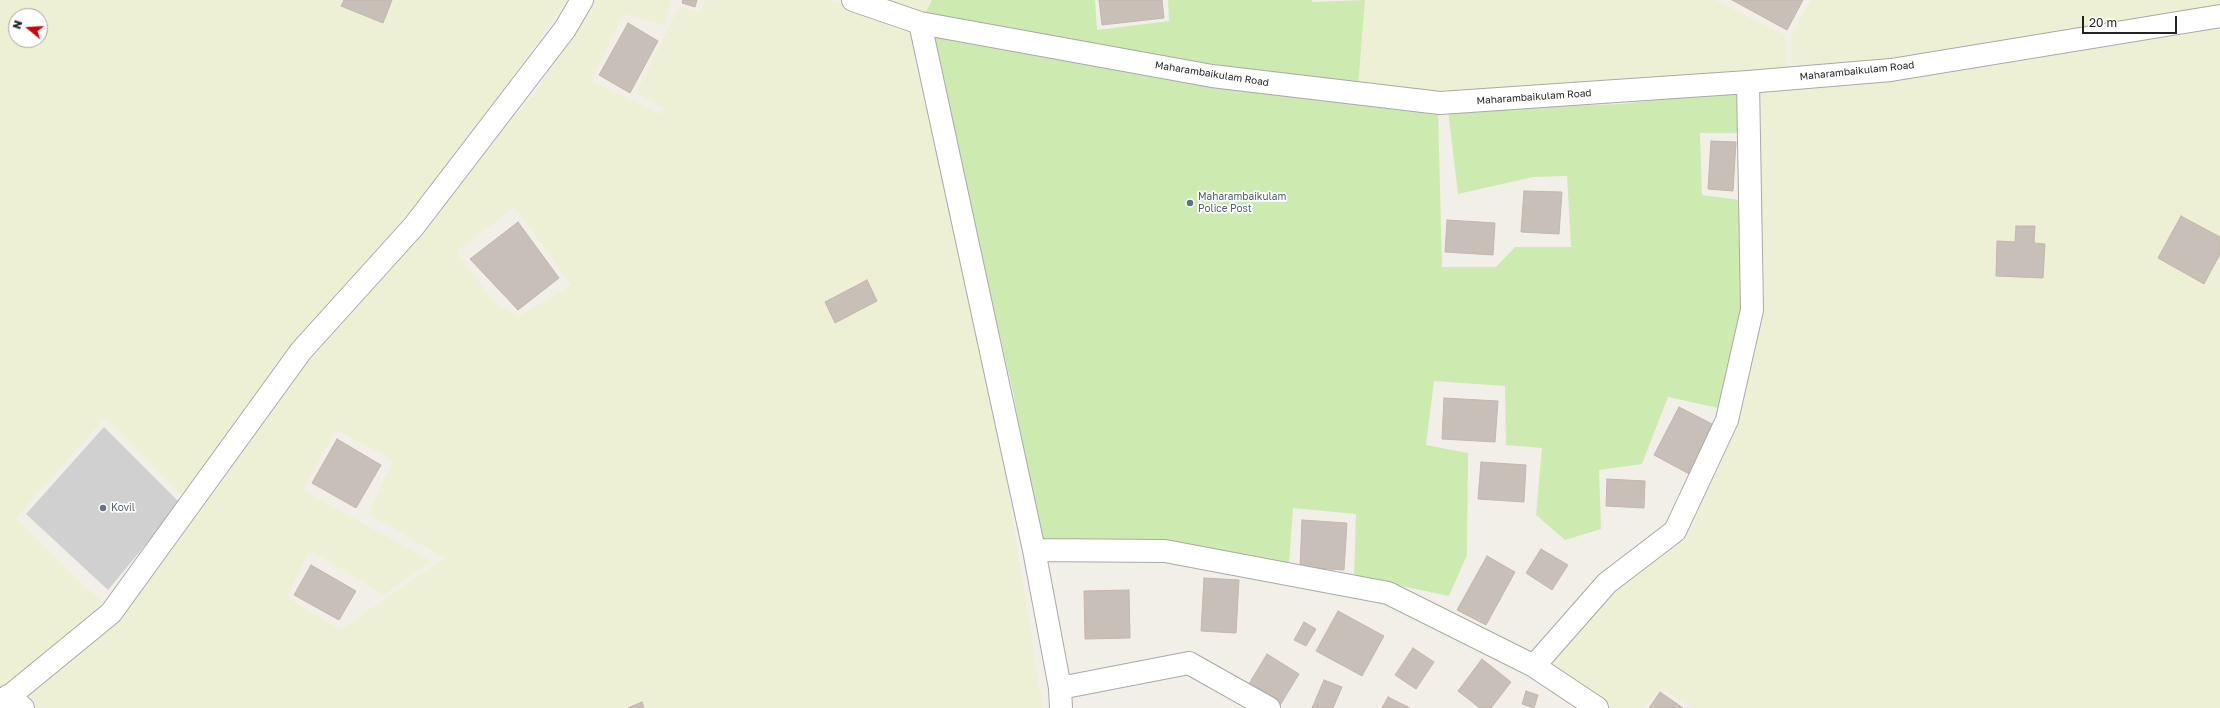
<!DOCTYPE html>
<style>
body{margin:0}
#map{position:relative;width:2220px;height:708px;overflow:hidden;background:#f2efe9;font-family:"Golos Text",sans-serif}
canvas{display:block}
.north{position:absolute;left:8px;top:8px;width:40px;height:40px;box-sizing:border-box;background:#fff;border:1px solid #a7a7a7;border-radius:50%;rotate:288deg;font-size:11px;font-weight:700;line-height:16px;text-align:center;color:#222}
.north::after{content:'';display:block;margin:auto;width:14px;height:18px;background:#d40000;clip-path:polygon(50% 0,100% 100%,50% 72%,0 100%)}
.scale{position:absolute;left:2082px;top:16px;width:95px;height:18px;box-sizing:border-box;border:2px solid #222;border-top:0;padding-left:5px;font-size:12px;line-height:14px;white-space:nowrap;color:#222;-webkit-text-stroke:3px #fff;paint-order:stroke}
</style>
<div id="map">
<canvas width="2220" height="708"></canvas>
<div class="north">N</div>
<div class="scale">20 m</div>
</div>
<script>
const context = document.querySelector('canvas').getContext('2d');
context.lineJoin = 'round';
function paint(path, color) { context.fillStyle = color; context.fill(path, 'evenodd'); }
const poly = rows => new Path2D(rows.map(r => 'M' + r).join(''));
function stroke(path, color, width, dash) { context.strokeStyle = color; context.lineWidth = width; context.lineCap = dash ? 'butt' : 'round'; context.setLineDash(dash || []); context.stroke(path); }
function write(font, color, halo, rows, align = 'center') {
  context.font = font + ' "Golos Text",sans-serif'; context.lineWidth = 3.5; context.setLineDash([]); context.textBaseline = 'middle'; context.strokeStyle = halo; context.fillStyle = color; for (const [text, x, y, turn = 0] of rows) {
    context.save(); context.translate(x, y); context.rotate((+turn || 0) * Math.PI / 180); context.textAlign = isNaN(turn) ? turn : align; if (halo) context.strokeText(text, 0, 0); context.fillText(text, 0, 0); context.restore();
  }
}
paint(poly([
 [104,427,180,503,108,590,26,514]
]), '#d0d0d0');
paint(poly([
 [0,0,567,0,409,224,248,405,186,500,105,418,16,518,109,609,0,694],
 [16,16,40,16,40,40,16,40],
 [592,0,672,0,665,26,624,14,591,81,661,114,665,108,636,93,679,7,700,12,705,0,830,0,912,29,992,391,1043,708,36,708,23,698,121,615,308,354,537,90],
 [514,207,571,285,519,316,495,303,457,252],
 [336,430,393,460,369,514,444,558,340,630,287,597,310,550,384,595,431,561,303,490],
 [878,0,932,0,924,16],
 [1365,0,1715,0,1785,35,1787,71,1411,94,1358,87],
 [1811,0,2220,0,2220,12,1793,73,1791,35],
 [2220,21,2220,708,1693,708,1661,688,1644,708,1600,708,1548,666,1611,590,1684,535,1733,423,1755,90]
]), '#eef0d5');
paint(poly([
 [932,0,1095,0,1097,30,1169,21,1168,0,1312,0,1312,2,1365,0,1358,87,1211,72,924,16],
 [930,32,1438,110,1442,267,1496,267,1515,247,1571,247,1567,176,1533,177,1458,194,1448,110,1622,104,1743,88,1744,133,1700,133,1702,195,1740,200,1742,307,1718,408,1668,397,1642,464,1599,470,1601,529,1565,540,1536,515,1542,448,1506,445,1505,386,1434,381,1426,445,1468,453,1467,555,1449,596,1354,576,1356,514,1293,508,1289,563,1220,553,1041,543,1013,392]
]), '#cdebb0');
const building = poly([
 [344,0,392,0,383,23,341,6,344,0],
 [683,0,697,0,695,7,682,3,683,0],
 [1099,0,1162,0,1164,18,1102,25,1099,0],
 [1732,0,1803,0,1787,30,1732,0],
 [628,23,658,41,630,93,599,75,628,23],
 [1711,141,1736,142,1733,191,1708,189,1711,141],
 [1524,191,1562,192,1559,234,1521,232,1524,191],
 [2181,216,2220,237,2220,254,2204,284,2158,258,2181,216],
 [1447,220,1495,223,1493,255,1445,252,1447,220],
 [518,222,559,278,518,310,470,259,518,222],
 [2016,226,2035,226,2034,243,2045,244,2043,278,1996,276,1997,241,2015,242,2016,226],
 [867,280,877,301,835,323,825,302,867,280],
 [1444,398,1498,401,1495,442,1442,439,1444,398],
 [1679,407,1716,426,1691,475,1654,455,1679,407],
 [337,439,381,465,356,508,312,483,337,439],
 [1481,462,1526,465,1524,502,1478,499,1481,462],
 [1607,479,1645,481,1644,508,1606,506,1607,479],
 [1302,520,1347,523,1344,570,1300,567,1302,520],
 [1541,549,1568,565,1552,590,1526,573,1541,549],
 [1487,556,1515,572,1486,625,1457,610,1487,556],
 [311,565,356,591,339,620,294,595,311,565],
 [1204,578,1239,580,1236,633,1201,631,1204,578],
 [1129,590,1130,638,1085,639,1084,591,1129,590],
 [1338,611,1384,636,1362,676,1316,651,1338,611],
 [1304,622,1316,629,1306,646,1294,640,1304,622],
 [1413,648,1434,662,1416,689,1395,675,1413,648],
 [1267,654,1299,674,1279,707,1247,687,1267,654],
 [1482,659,1511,682,1491,708,1480,708,1458,691,1482,659],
 [1324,680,1342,687,1333,708,1312,708,1324,680],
 [1526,691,1538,695,1534,708,1522,704,1526,691],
 [1660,692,1683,708,1649,708,1660,692],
 [1388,697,1410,708,1382,708,1388,697],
 [642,702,644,708,628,708,642,702]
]);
paint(building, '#c7bfb8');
stroke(building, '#c4b6ab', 1);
const minor = poly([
 [853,0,920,23,1212,76,1440,103,1748,82,1891,70,2220,16],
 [920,23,1034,550,1060,688,1061,708],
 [1034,550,1165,551,1388,593,1534,666,1597,708],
 [1534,666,1607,583,1675,531,1727,420,1752,310,1748,82],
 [1060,688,1189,663,1269,708],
 [8,696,23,708],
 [0,704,111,613,301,351,414,226,565,29,582,0]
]);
stroke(minor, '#a9a9a9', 24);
stroke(minor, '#fff', 22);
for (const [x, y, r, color] of [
 [1190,203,4,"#5c6f8a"],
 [103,508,4,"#6b7280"]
]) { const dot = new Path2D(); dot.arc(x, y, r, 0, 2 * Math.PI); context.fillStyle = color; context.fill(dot); stroke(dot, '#fff', 1.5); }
write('10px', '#222', '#fff', [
 ["Maharambaikulam Road",1857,71,-6],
 ["Maharambaikulam Road",1212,74,9],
 ["Maharambaikulam Road",1534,97,-4]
]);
write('10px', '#4e5e75', '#fff', [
 ["Maharambaikulam",1198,197],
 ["Police Post",1198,209]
], 'left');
write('10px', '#5b616d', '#fff', [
 ["Kovil",111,508]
], 'left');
</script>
